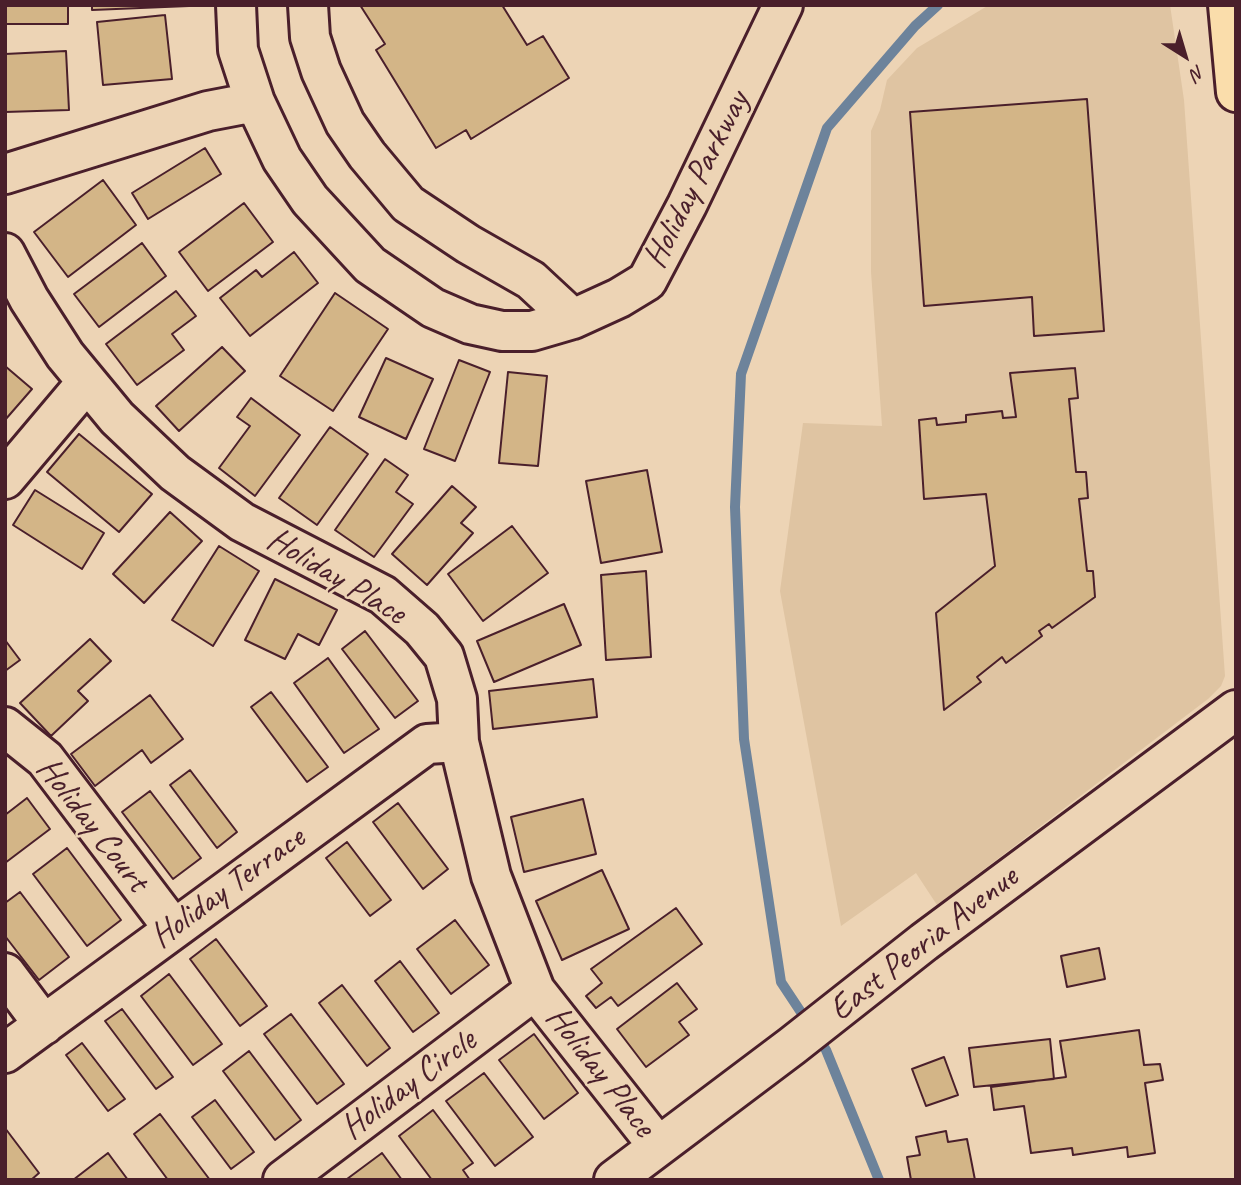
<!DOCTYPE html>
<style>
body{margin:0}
#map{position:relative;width:1241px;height:1185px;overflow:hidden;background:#edd4b5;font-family:Caveat,sans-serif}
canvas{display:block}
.frame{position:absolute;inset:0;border:7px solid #4a1f2b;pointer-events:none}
.north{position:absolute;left:1150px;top:21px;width:70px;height:70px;-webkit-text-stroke:5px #edd4b5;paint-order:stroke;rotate:143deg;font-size:19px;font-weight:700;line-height:28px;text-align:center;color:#4a1f2b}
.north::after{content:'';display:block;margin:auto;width:24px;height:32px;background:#4a1f2b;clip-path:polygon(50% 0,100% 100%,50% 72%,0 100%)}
</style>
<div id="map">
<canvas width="1241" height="1185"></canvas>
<div class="frame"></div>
<div class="north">N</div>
</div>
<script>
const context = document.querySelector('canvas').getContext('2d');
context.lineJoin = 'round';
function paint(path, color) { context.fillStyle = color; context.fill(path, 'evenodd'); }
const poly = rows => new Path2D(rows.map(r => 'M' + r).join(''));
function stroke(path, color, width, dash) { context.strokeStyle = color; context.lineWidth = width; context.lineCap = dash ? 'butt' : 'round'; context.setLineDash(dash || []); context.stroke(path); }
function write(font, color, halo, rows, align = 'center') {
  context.font = font + ' Caveat,sans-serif'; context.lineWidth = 5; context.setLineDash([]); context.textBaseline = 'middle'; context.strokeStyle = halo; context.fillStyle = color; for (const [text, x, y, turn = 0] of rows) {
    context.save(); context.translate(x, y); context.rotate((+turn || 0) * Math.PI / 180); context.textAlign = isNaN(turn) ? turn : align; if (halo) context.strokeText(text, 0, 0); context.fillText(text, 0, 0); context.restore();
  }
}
paint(poly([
 [989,5,1170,5,1184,100,1225,676,1221,686,1208,699,937,905,916,873,841,926,780,591,803,423,882,426,871,272,871,131,880,110,887,80,917,48]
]), '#dfc4a2');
stroke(poly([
 [879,1180,826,1050,781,982,744,739,735,507,741,374,827,128,915,26,938,5]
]), '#6d839b', 10);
const building = poly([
 [5,5,68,5,68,24,5,24,5,5],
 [92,5,189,5,189,6,92,10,92,5],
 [360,5,502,5,527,45,543,36,569,78,471,139,466,130,436,148,376,50,385,44,360,5],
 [165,15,172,79,103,85,97,22,165,15],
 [66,51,69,110,5,112,5,54,66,51],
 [1087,99,1104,331,1034,336,1032,297,924,306,910,112,1087,99],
 [205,148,221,174,148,219,132,193,205,148],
 [103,180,136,225,68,277,34,232,103,180],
 [244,203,273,242,208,291,179,252,244,203],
 [142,243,166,276,99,327,74,294,142,243],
 [294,252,318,283,250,336,220,298,256,270,262,277,294,252],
 [176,291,196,316,172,334,184,350,137,385,106,344,176,291],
 [335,293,388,329,333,411,280,376,335,293],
 [222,347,245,371,179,431,156,406,222,347],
 [386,358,433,379,406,439,359,417,386,358],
 [459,360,490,372,455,461,424,449,459,360],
 [5,366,32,389,5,420,5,366],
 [1075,368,1078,398,1069,399,1076,472,1086,472,1088,498,1079,499,1087,571,1093,571,1095,597,1052,628,1049,624,1039,631,1042,636,1006,663,1002,657,977,677,981,682,944,710,936,613,995,566,986,494,924,499,919,420,936,418,937,425,966,422,966,415,1002,411,1003,418,1016,417,1010,373,1075,368],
 [508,372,547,376,538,466,499,463,508,372],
 [251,398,300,435,255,496,219,468,250,426,237,417,251,398],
 [330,427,368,454,317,525,279,498,330,427],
 [79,434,152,494,119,532,47,472,79,434],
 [385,459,408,475,396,492,413,504,374,557,335,530,385,459],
 [647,470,662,552,601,563,586,481,647,470],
 [452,486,476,507,461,523,473,533,427,585,392,554,452,486],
 [35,490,104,533,82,569,13,525,35,490],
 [170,512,202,541,144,603,113,574,170,512],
 [512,526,548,573,483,621,448,574,512,526],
 [219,546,259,571,213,646,172,620,219,546],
 [646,571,651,657,606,660,601,575,646,571],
 [275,579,337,610,319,645,298,634,285,659,245,640,275,579],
 [564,604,581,645,494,682,477,641,564,604],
 [365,631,418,701,395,718,342,649,365,631],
 [90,639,111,661,78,691,88,701,51,736,20,703,90,639],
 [5,640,20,660,5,671,5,640],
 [328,658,379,729,344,753,294,683,328,658],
 [593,679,597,717,493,729,489,691,593,679],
 [271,692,328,767,307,782,251,707,271,692],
 [150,695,183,739,151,763,142,750,95,786,71,754,150,695],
 [190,770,237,832,217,848,170,785,190,770],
 [150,791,201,858,173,879,122,812,150,791],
 [27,798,50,829,5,863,5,815,27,798],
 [583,799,596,854,524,872,511,817,583,799],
 [398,803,448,869,423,889,373,822,398,803],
 [347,842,391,900,370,916,326,858,347,842],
 [67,848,121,920,87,946,33,874,67,848],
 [602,870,629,929,562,960,536,901,602,870],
 [20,892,69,957,39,980,5,936,5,903,20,892],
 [676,908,702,944,618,1006,611,997,596,1008,586,996,602,983,591,969,676,908],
 [455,920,489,965,451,994,417,949,455,920],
 [216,939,267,1006,240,1026,190,959,216,939],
 [1099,948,1105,979,1067,987,1061,956,1099,948],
 [400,961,439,1013,413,1032,375,981,400,961],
 [169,974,222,1044,193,1065,141,996,169,974],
 [677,983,697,1009,679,1022,689,1035,646,1067,617,1029,677,983],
 [342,985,390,1048,367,1066,319,1003,342,985],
 [122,1009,173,1077,156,1089,105,1021,122,1009],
 [291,1014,344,1084,317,1104,264,1034,291,1014],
 [1139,1030,1144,1065,1160,1064,1163,1080,1145,1083,1155,1153,1128,1157,1127,1147,1073,1155,1072,1148,1031,1153,1024,1106,994,1110,991,1087,1066,1077,1060,1041,1139,1030],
 [534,1034,578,1093,544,1119,499,1060,534,1034],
 [1050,1039,1054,1079,974,1087,969,1048,1050,1039],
 [82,1043,125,1099,108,1111,66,1055,82,1043],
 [249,1051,301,1120,275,1140,223,1071,249,1051],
 [944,1057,958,1095,926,1106,912,1069,944,1057],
 [484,1073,533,1137,495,1166,446,1101,484,1073],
 [215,1100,254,1152,231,1169,192,1117,215,1100],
 [433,1110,473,1163,463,1170,470,1180,432,1180,399,1136,433,1110],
 [160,1114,210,1180,168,1180,134,1134,160,1114],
 [5,1128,39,1173,31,1180,5,1180,5,1128],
 [946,1131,948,1142,967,1139,975,1180,911,1180,907,1157,920,1155,916,1137,946,1131],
 [108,1153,128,1180,73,1180,108,1153],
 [382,1153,402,1180,348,1180,347,1179,382,1153]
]);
paint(building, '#d3b587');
stroke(building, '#4a1f2b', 2);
const minor = poly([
 [236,5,238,50,255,102,282,159,310,200,370,265,433,308,470,324,502,331,532,331,573,319,619,298,647,281,687,205,783,5],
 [308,5,310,37,321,71,345,123,367,155,408,204,468,244,531,280,573,319],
 [5,174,208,111,255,102],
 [5,253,29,299,65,355,117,418,175,473,242,522,383,595,422,629,444,656,457,699,459,742,491,876,535,990,658,1146],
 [5,479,86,383],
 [5,727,45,759,173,928],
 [5,973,44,1025],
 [5,1053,427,744,459,742],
 [283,1180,535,990],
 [614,1180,792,1046,924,942,1236,710]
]);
const major = poly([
 [1228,5,1236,92]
]);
stroke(minor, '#4a1f2b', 44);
stroke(major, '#4a1f2b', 44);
stroke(minor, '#edd4b5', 38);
stroke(major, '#faddab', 38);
write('35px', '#4a1f2b', '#edd4b5', [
 ["Holiday Parkway",697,180,-63],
 ["Holiday Place",336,577,31],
 ["Holiday Court",92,825,52],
 ["Holiday Terrace",228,888,-36],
 ["East Peoria Avenue",924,944,-38],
 ["Holiday Place",600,1072,52],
 ["Holiday Circle",409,1085,-37]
]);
</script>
